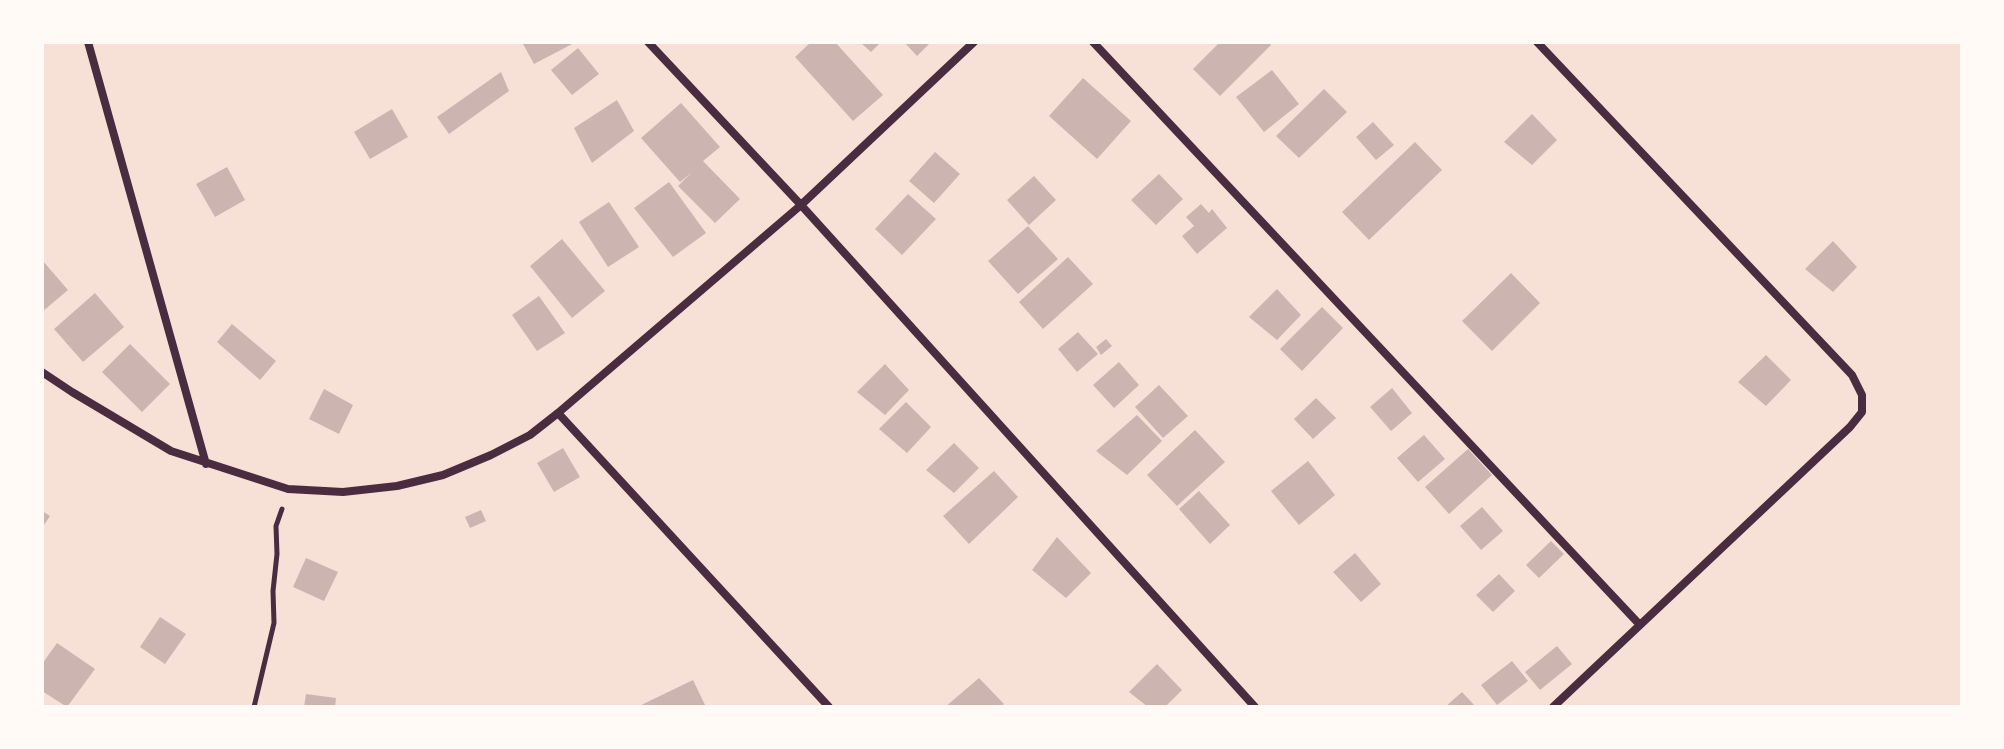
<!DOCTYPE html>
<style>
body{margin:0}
#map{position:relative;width:2004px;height:749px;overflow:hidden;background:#f7e1d7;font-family:Rubik,sans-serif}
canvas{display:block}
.frame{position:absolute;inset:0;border:44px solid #fffaf5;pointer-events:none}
</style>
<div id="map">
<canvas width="2004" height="749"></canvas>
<div class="frame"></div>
</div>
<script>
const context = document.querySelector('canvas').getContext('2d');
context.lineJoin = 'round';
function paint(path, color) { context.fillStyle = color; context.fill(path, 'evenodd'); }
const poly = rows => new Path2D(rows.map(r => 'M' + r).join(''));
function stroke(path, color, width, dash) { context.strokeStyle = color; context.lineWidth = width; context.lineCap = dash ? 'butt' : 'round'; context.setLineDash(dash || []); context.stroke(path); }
paint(poly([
 [522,42,576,42,534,64],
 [811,42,835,42,883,95,853,121,795,57],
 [860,42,881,42,871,52],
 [904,42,931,42,917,56],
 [1220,42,1268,42,1271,45,1220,96,1193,69],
 [578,48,599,74,572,95,551,70],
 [1272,70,1299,104,1264,132,1236,97],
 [501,72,509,91,449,134,437,117],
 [1083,78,1131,121,1097,159,1049,116],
 [1324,89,1347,112,1299,158,1276,136],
 [617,100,634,131,592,163,574,128],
 [681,103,720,147,703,161,740,199,715,223,678,186,691,173,680,182,641,138],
 [392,109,408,137,370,159,354,132],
 [1532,114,1557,140,1532,165,1504,142],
 [1373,122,1394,145,1376,160,1356,137],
 [1415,142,1442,170,1369,240,1342,212],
 [935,152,960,174,934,203,909,181],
 [227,167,245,200,215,217,196,184],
 [1159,174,1183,199,1156,225,1131,200],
 [1034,176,1056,200,1029,225,1007,200],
 [669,182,706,233,673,257,634,208],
 [908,194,936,219,902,255,875,229],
 [609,202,639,247,608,267,579,222],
 [1201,204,1209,213,1212,209,1227,228,1197,254,1182,236,1194,226,1186,217],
 [1028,226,1058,259,1018,294,988,261],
 [562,239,605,291,572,318,530,266],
 [1833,241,1857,267,1833,292,1805,269],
 [1068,257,1093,284,1043,329,1019,302],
 [42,260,68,290,42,312],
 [1511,273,1540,303,1492,351,1462,321],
 [1277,289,1301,315,1277,340,1249,317],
 [95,293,124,327,83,362,54,329],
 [539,296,565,333,537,351,512,315],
 [1322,307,1343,328,1302,371,1280,349],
 [232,324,276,361,260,380,217,342],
 [1078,332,1098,354,1077,372,1058,349],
 [1106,339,1112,346,1101,355,1096,347],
 [130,344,170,384,142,412,102,372],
 [1766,355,1791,380,1766,406,1738,382],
 [1119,362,1139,385,1114,408,1093,385],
 [885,364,909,390,885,415,857,392],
 [1159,385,1188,416,1163,438,1135,407],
 [1392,388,1412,413,1391,431,1370,407],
 [324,389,353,405,339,434,309,419],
 [1316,398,1336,418,1313,439,1294,419],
 [906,402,931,427,907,453,879,429],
 [1137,415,1162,441,1127,475,1096,451],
 [1195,430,1225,462,1177,506,1147,475],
 [1424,435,1445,459,1418,482,1397,458],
 [954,443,979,468,954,493,926,470],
 [563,448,580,477,554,492,537,463],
 [1468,449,1492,475,1449,514,1425,487],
 [1308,461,1335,495,1299,525,1271,491],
 [994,471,1018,497,969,544,943,516],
 [1199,491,1230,525,1210,544,1179,509],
 [1482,507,1503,531,1481,550,1460,526],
 [481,510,486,521,470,528,465,517],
 [42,511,50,516,42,528],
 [1057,537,1091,573,1066,598,1032,570],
 [1551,541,1564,554,1539,578,1526,565],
 [1355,553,1381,584,1361,602,1333,572],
 [306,558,338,572,324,601,293,587],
 [1499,574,1515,591,1493,612,1476,595],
 [160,617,186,634,165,664,140,647],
 [57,643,95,669,67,707,42,691,42,664],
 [1557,646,1572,664,1540,690,1525,672],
 [1512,661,1528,681,1497,705,1481,685],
 [1157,664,1182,690,1165,707,1148,707,1129,692],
 [979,678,1004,704,1000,707,945,707],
 [693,680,706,707,637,707],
 [1462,692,1476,707,1445,707],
 [306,694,336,698,335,707,304,707]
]), '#ccb4b1');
stroke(poly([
 [254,707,274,623,273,591,277,554,276,526,282,509]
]), '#4a2c40', 5);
stroke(poly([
 [88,42,206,464],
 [648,42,801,205,1255,707],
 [1093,42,1640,625],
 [1537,42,1852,375,1862,395,1862,412,1850,427,1553,707],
 [42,372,72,392,171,451,288,489,343,492,397,486,443,475,491,455,530,435,558,413,801,205,974,42],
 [558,413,829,707]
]), '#4a2c40', 8);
</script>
